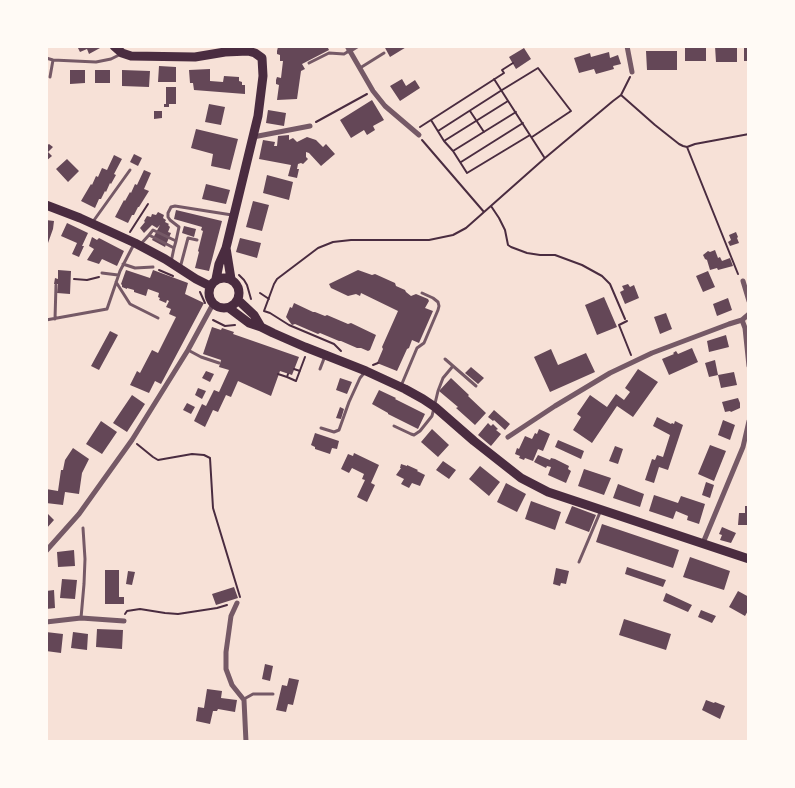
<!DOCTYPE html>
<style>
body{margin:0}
#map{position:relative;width:795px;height:788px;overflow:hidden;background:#f7e1d7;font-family:"Sofia Sans Condensed",sans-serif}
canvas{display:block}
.frame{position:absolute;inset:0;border:48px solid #fffaf5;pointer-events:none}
</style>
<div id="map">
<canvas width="795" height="788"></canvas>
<div class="frame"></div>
</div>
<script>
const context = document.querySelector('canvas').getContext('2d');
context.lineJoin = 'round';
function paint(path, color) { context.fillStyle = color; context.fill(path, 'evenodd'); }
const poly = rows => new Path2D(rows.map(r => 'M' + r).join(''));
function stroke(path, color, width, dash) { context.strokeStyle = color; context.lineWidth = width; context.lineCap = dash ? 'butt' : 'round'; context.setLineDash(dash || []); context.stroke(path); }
paint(poly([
 [77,46,99,46,100,48,89,54,87,49,80,52],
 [282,46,327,46,329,50,302,64,305,69,301,71,297,99,277,100,279,85,276,84,276,80,277,77,281,78,283,61,280,61,280,55,277,54,277,51,278,47,282,47],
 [384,46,408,46,390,57],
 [685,46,706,46,706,61,685,61],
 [715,46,737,46,737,62,716,62],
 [744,46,749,46,749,61,744,61],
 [524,48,531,59,516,69,509,57],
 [646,51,677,51,677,70,647,70],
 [609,52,610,58,618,55,621,64,613,66,614,69,596,74,594,69,579,73,574,58,590,53,591,57],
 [159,66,176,67,176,82,158,82],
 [210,69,210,81,223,82,224,76,239,77,239,81,242,82,242,85,245,85,245,94,194,90,193,83,190,83,189,70],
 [70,70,85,70,85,83,70,84],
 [95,70,110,70,110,83,95,83],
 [122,70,150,71,149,87,122,86],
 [402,79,406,86,415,80,420,88,400,101,390,86],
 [166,87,176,87,176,104,169,104,169,107,164,107,164,104,166,104],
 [372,100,384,120,373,126,375,130,367,135,364,130,351,138,340,120],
 [209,104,225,107,221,125,205,122],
 [268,110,286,113,284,126,266,123],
 [154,111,162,111,162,118,154,119],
 [196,129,238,139,230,170,211,166,213,154,191,148],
 [289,135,289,140,293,138,297,142,307,137,316,140,323,147,326,144,335,154,321,166,309,153,306,152,306,157,308,159,303,164,301,163,298,164,297,169,299,169,297,178,288,176,291,165,259,159,263,140,275,142,274,146,277,146,278,136],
 [49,144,53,147,48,152,52,156,46,161,46,146],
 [134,154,142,158,138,166,130,162],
 [114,155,122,159,114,174,116,175,111,184,110,183,106,192,105,191,101,199,99,199,95,208,81,201,91,184,92,185,96,176,98,177,102,168,107,170],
 [67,159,79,171,68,182,56,169],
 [144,170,151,173,144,189,149,191,139,207,138,207,134,215,132,215,128,223,115,217,124,200,125,201,130,192,131,193,135,184,137,185],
 [267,175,293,182,289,200,263,193],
 [206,184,230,190,226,204,202,199],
 [253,201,269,205,262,231,246,227],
 [176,210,222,221,209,271,195,268,199,252,198,251,203,231,201,230,202,227,174,219],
 [158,212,164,215,163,218,166,220,165,222,169,224,168,225,170,227,168,232,171,233,165,247,152,240,160,225,157,228,152,225,144,233,140,228,145,222,144,221,147,216,151,217,152,214,156,215],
 [46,220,54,221,53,229,48,243,46,243],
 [67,223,88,233,82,246,84,246,79,257,72,254,77,243,61,236],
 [184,226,196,229,194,237,182,233],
 [736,232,738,237,737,238,739,243,730,246,728,242,731,240,729,235],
 [92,237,97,240,99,238,124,251,117,266,102,259,99,264,87,260,94,249,89,246],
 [240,238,261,243,257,258,236,252],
 [715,250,718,258,720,257,722,261,730,258,733,266,718,270,717,268,710,270,707,260,705,259,703,255,708,251,710,252],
 [58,270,71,271,70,294,57,293,58,284,54,284,55,278,58,279],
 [126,270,150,278,153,270,188,283,185,294,204,303,161,384,155,381,149,393,130,385,137,371,140,373,152,350,158,353,176,317,169,314,171,309,166,307,169,301,167,300,166,303,159,300,160,298,158,297,159,293,148,289,146,296,134,292,134,290,127,288,127,289,122,287,122,285,121,284],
 [358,270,372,275,375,274,395,283,396,286,405,290,406,292,411,296,416,294,428,299,429,301,425,308,433,311,419,343,412,340,409,348,407,349,397,371,377,363,383,349,382,347,398,311,361,293,360,296,356,294,348,296,331,288,329,284],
 [708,271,715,287,703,292,696,276],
 [628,284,630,287,634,285,639,298,625,304,620,292,624,290,622,286],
 [604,297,617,327,597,335,585,305],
 [728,298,732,310,717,316,713,304],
 [294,303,313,312,315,312,325,316,327,315,348,324,351,323,376,335,370,350,368,351,361,348,357,348,341,341,339,341,320,333,318,334,295,324,292,325,286,317,290,307,292,308],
 [666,313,672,329,660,334,654,317],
 [212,327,221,330,222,328,234,332,233,334,299,357,292,375,280,371,271,396,238,381,231,397,226,395,218,412,213,410,205,427,194,421,202,404,206,406,214,390,219,392,229,370,219,367,221,360,203,354],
 [110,331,118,335,99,370,91,366],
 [726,335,729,347,709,352,707,341],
 [692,348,698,362,669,375,662,359,674,354,673,353,676,351,678,354],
 [551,349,558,365,586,353,595,372,550,392,534,357],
 [715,360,718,375,734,372,737,385,721,388,718,375,709,377,705,363],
 [471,367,484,378,478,384,465,373],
 [638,369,658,382,633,417,617,406,592,443,573,430,581,417,577,414,590,395,607,407,616,394,624,400,630,392,625,388],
 [206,371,214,374,210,382,202,378],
 [340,378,352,382,347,394,336,390],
 [451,378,469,395,468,396,486,413,475,425,456,408,458,407,439,391],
 [198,388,206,391,202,399,195,395],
 [379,390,396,398,395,399,425,414,418,429,388,414,388,413,372,404],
 [132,395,145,404,127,432,113,423],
 [738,398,740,403,740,408,731,412,730,411,725,412,722,402],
 [187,403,195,407,191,414,183,410],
 [340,407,344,409,341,419,336,418],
 [494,410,510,424,505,430,494,420,493,421,488,417],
 [657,417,671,424,672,423,674,424,675,421,683,425,668,470,659,467,654,483,645,480,652,459,655,460,657,455,663,457,670,435,653,426],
 [723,420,735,425,730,440,718,435],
 [101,421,117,432,102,454,86,444],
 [488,423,491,426,493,424,498,429,496,430,501,434,491,446,478,435],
 [432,429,449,445,438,457,421,442],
 [539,429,550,434,543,451,538,449,533,461,525,458,524,460,519,458,520,456,515,454,517,448,519,449,525,436,532,439,535,433,537,434],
 [315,433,339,441,337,449,332,448,330,454,315,449,315,447,311,445],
 [558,440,584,451,581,459,555,447],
 [710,445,726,451,714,481,698,474],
 [615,446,623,449,618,464,609,461],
 [73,448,89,459,82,473,79,494,65,492,63,505,46,503,46,489,58,491,61,470,63,470,65,460],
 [354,453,379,465,371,483,375,485,367,502,357,497,365,480,362,479,364,474,352,468,349,473,341,469,348,454,353,456],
 [538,455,550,460,551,458,555,459,569,466,568,469,571,471,566,483,548,475,551,467,547,466,546,468,534,462],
 [443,461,456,470,449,479,436,470],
 [401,464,407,466,407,465,418,470,417,471,425,475,420,486,412,483,409,488,401,484,404,479,396,475,401,468,400,468],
 [480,466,500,482,489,496,469,479],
 [584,469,611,478,604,495,578,486],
 [706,482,714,485,710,498,702,495],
 [506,483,526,494,517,512,497,502],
 [618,484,644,494,640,507,613,498],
 [654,495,678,503,681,496,705,504,699,524,687,520,688,516,676,511,673,519,649,511],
 [531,501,561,512,555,530,525,519],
 [572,506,596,515,589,532,565,523],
 [745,506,749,506,749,525,738,525,739,513,745,513],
 [46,512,54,520,46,529],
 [602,524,679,550,673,568,596,542],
 [722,527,736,533,731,543,720,540,722,535,719,534],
 [74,550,75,566,58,567,57,552],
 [690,557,730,571,724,590,683,577],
 [627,567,666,580,663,587,625,574],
 [556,568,569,571,566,584,561,583,560,586,553,584],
 [105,570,119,570,119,597,124,597,124,604,105,604],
 [128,571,135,572,132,585,126,584],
 [62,579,77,580,75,599,60,598],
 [234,587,238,598,216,605,212,594],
 [54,590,55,608,46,609,46,591],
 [738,591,749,597,749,609,745,616,729,607],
 [666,593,692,605,688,612,663,601],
 [701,610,716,616,712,623,698,617],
 [624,619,671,634,666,650,619,635],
 [97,629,123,630,122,649,96,647],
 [46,632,63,634,61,653,46,651],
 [73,632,88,634,87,650,71,648],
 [265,664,273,666,270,681,262,679],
 [289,678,299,680,293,705,288,704,286,712,276,710,282,685,287,686],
 [207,689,222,691,221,698,237,700,235,712,218,709,217,711,213,711,210,724,196,721,198,707,204,708],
 [706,700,714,703,715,702,725,706,720,719,702,710]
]), '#644757');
stroke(poly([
 [494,79,544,157],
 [621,95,630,77],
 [470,111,484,132],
 [516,112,453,151,467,173,530,135],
 [431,120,444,141],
 [316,122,367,94],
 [420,127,504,73,502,70,513,63],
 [438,131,502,90,538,68,571,111,532,137],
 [422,140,484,212],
 [687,147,738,274],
 [453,151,444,141,508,101],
 [461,162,523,123],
 [491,206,499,218,505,230,508,245,511,247,527,253,540,255,555,255,582,265,602,276,610,284,625,319],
 [130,232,148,204],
 [159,270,173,276],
 [239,275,244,280,247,285,251,299],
 [74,279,87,280,99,277],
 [200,292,205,303],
 [260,293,269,299],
 [264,311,274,284,277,279,318,248,333,242,351,240,429,240,453,235,466,228,545,158,613,101,621,95,655,125,679,144,683,146,687,147,695,144,749,134],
 [264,311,270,313,289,325,334,344,341,351],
 [213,320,225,326,235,325],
 [627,321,619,325,631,355],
 [373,365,378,363],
 [294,369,300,371],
 [278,374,287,377,288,374],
 [287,377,296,381,305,357],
 [137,444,153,457,158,460,192,454,204,455,210,458,213,508,240,597],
 [125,614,127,611,140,609,165,613,178,614,217,608,227,605]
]), '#4a2c40', 2);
stroke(poly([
 [46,58,53,60,96,62,111,59,121,54],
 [309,63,329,53,344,54,349,51],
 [360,68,384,53],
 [50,77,53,60],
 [92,223,130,170],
 [149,235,153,230,176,241,174,248],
 [176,241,179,227,170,220,168,217,168,213,171,207,175,206,232,215],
 [140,245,149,235,174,248,171,262],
 [123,264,135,268,153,267],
 [180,268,188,238,197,240],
 [102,273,118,275],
 [116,282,130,304,158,318],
 [55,319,56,285],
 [46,320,107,309,120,271,134,244],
 [188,350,201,357,219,363],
 [445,359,476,386],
 [320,369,325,356],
 [401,386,417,348,424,343,438,310,439,306,438,302,433,298,422,293],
 [394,426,411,434,414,435,420,431,432,416,438,391,443,378,453,366],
 [321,428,334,432,339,430,349,402,360,378,365,372],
 [579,562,601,510],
 [81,618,84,584,85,559,83,528],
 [244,699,253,694,273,694]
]), '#755966', 3);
stroke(poly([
 [347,46,373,91,385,106,419,135],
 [627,46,632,72],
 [349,51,357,46],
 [253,137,310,126],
 [743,281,749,301],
 [742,320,745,328,749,366],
 [508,437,555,406,610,373,652,353,729,324,742,320,749,314],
 [703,543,743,447,749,421],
 [46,551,79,514,132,440,188,350,213,304],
 [237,603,231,616,226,652,226,669,232,685,244,700,246,742],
 [46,622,81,618,124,621]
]), '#755966', 5);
stroke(poly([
 [114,46,122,53,131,56,195,57,225,52,248,51,255,53,262,58,263,76,258,116,226,248,219,264,216,279],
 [46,205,80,218,135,243,165,259,196,279,210,286],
 [226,248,231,279],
 '209 293a15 15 0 1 1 30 0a15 15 0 1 1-30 0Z',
 [238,300,254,315,261,327],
 [229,308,249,323,261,327,273,333,305,347,366,371,405,389,423,399,435,407,474,441,521,478,548,492,749,559]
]), '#4a2c40', 9);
</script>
